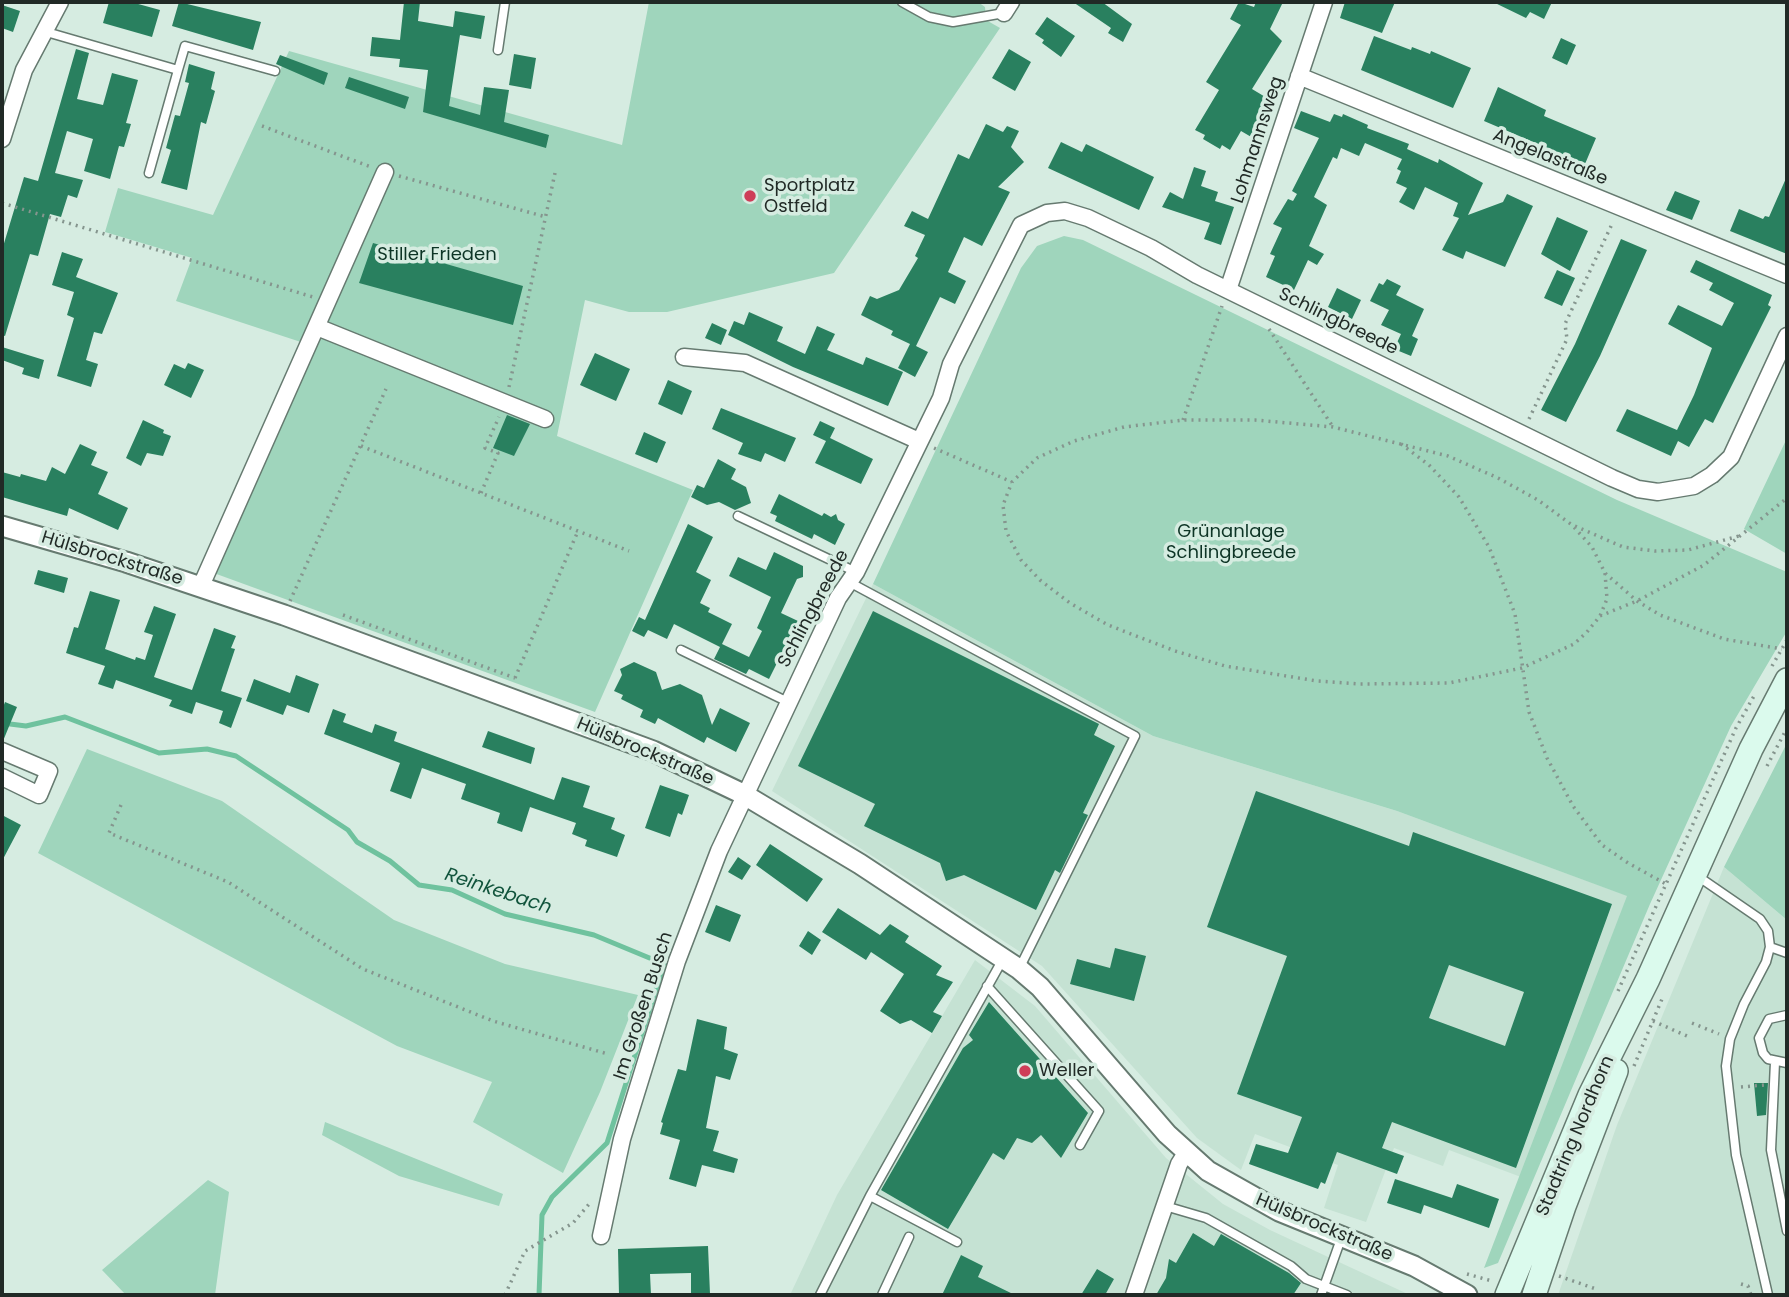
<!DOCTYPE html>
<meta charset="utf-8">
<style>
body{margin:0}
#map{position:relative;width:1789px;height:1297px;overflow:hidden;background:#d6ece1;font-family:Poppins,sans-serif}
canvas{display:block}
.frame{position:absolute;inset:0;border:4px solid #212a26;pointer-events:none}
</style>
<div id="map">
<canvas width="1789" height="1297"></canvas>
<div class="frame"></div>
</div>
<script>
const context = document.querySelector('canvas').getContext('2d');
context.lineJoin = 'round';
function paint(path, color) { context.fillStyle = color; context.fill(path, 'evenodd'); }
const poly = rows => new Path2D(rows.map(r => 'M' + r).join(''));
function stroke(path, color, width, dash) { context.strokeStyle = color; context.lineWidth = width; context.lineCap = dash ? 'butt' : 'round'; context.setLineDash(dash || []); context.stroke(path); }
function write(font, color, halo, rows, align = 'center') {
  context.font = font + ' Poppins,sans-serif'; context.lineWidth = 7; context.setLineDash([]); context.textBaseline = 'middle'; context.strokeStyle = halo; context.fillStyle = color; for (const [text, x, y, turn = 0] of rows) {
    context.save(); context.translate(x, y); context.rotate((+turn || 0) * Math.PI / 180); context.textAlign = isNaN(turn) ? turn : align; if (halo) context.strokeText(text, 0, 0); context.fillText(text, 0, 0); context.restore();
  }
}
paint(poly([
 [873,584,1153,736,1397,811,1628,896,1521,1177,1449,1150,1443,1166,1394,1148,1366,1222,1324,1208,1338,1165,1255,1134,1241,1170,1197,1138,1042,966,772,791],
 [1724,867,1787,920,1787,1295,1558,1295,1617,1125],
 [975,960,1035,1006,1166,1158,1223,1204,1270,1230,1410,1295,790,1295,837,1195]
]), '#c5e2d3');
paint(poly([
 [649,2,978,2,985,7,986,20,1000,28,834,273,667,312,629,312,585,300,557,436,693,490,595,712,211,572,313,346,176,301,192,258,105,232,118,188,213,215,289,51,622,145],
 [1064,236,1083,240,1617,500,1787,572,1787,631,1731,726,1650,904,1498,1263,1484,1268,1627,896,1397,811,1153,736,873,584,1021,268,1037,246],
 [1787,438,1787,554,1744,529],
 [1787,743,1787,920,1724,867],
 [87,749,222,801,394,920,505,964,638,995,600,1092,563,1173,473,1122,492,1082,397,1046,38,853],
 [325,1122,503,1194,499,1206,399,1176,322,1135],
 [208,1180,229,1192,215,1295,126,1295,102,1270]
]), '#9fd5bc');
stroke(poly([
 [2,723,26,726,65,717,159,753,207,749,236,756,348,830,357,842,390,861,419,885,452,890,505,914,594,935,664,964,607,1143,552,1197,542,1215,539,1295]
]), '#6fc29e', 5);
paint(poly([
 [109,2,131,2,160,10,152,37,103,23],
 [179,2,261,22,253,50,172,26],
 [404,2,420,2,418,21,453,27,455,11,485,16,481,39,460,35,449,106,480,115,484,87,509,90,504,122,549,135,546,148,423,112,428,70,399,67,400,59,370,56,372,37,400,40],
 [1073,2,1102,2,1132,24,1123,42,1108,33,1111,28],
 [1239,2,1254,7,1256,2,1283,2,1270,29,1282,41,1252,89,1267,98,1260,110,1267,114,1253,138,1241,131,1230,150,1222,145,1220,149,1203,139,1205,135,1195,130,1219,90,1206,82,1241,25,1230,19],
 [1345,2,1395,2,1382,33,1340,18],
 [1493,2,1552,2,1544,19,1530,12,1526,18],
 [2,5,20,11,13,32,2,28],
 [1047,17,1075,36,1061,57,1042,43,1044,40,1035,34],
 [1374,36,1411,50,1412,47,1430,54,1431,51,1471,68,1453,108,1361,70],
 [1561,38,1576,45,1567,65,1552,58],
 [76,49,89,53,77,99,103,105,112,73,138,80,126,123,131,124,124,147,119,146,110,179,84,171,93,139,67,131,55,173,83,180,77,198,68,195,61,217,50,214,38,256,30,254,5,336,2,335,2,250,24,177,38,181],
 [1009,49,1031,62,1015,91,992,78],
 [514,54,536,58,531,89,509,85],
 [280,55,328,73,324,85,276,64],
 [189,64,215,72,211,89,215,91,206,124,201,122,187,190,161,183,171,150,166,148,175,115,180,116,189,83,185,82],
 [349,77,409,97,405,109,345,88],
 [1498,87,1546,110,1544,116,1596,138,1585,164,1484,121],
 [1301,111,1330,122,1334,114,1342,117,1343,114,1368,125,1367,128,1409,144,1407,149,1438,163,1439,159,1483,183,1468,215,1503,202,1507,194,1533,206,1505,267,1466,251,1463,259,1442,250,1459,218,1453,216,1458,203,1425,187,1414,210,1399,202,1407,188,1396,183,1401,171,1397,169,1402,159,1365,143,1359,156,1341,148,1337,159,1333,157,1314,197,1327,205,1309,246,1324,254,1317,265,1308,260,1294,290,1266,277,1275,256,1270,254,1282,228,1273,224,1288,199,1293,201,1297,194,1292,191,1319,138,1294,128],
 [986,124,1003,132,1007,126,1019,131,1011,147,1024,162,998,187,1010,192,982,246,964,237,948,272,966,281,955,304,940,297,916,346,928,352,915,377,898,368,910,344,891,335,893,331,861,315,870,296,877,299,899,290,918,258,915,256,925,235,904,226,912,211,928,219,958,154,969,159],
 [1061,142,1082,152,1086,144,1154,177,1139,210,1048,168],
 [1194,167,1206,171,1201,186,1218,192,1215,201,1234,207,1221,245,1204,239,1210,223,1162,207,1170,192,1183,199],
 [1787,176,1787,254,1730,231,1739,209,1763,219,1765,216,1769,217],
 [1675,191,1700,201,1692,220,1666,210],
 [1557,217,1588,231,1570,271,1541,254],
 [1621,239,1647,250,1600,356,1566,422,1541,410,1575,344],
 [373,243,523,286,513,325,359,283],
 [62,252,83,259,76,277,118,293,102,334,94,332,86,360,98,364,91,387,57,376,74,318,67,315,74,292,52,285],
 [1696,260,1772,295,1768,305,1771,307,1713,423,1705,419,1689,447,1678,441,1671,456,1616,431,1627,409,1677,430,1694,395,1712,348,1668,324,1678,305,1722,326,1734,303,1709,290,1713,283,1690,272],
 [1557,270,1575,278,1562,306,1544,298],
 [1387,279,1401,286,1396,295,1424,309,1412,336,1418,339,1411,356,1394,349,1401,334,1381,325,1389,310,1370,301,1379,283,1383,285],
 [1337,288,1361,300,1352,319,1328,307],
 [749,312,783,327,777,341,805,354,817,326,835,334,827,350,863,365,866,357,903,372,888,406,793,367,728,335,734,321,744,325],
 [712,323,727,330,721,345,705,338],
 [2,347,44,360,39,379,22,374,24,368,2,360],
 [595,353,630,369,616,401,580,385],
 [188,363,204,370,191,398,164,385,174,364,185,369],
 [668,380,692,391,682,415,658,404],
 [721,408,796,438,785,462,765,453,761,462,738,454,743,443,712,429],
 [507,415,530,424,514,456,493,448],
 [143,420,164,430,163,433,171,436,163,456,147,453,141,466,126,458],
 [820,421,835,428,830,438,873,459,861,484,815,463,826,441,813,435],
 [644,432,666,442,657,463,635,454],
 [80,444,97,452,91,465,108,472,98,494,128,508,118,530,69,508,67,516,2,497,2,472,20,477,21,474,46,481,52,467,65,474],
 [718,459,736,469,731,479,746,487,751,503,735,510,719,502,707,505,691,497,697,485,704,488],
 [779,494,822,516,824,513,831,517,836,514,838,520,845,524,835,545,814,534,812,539,775,521,777,516,770,513],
 [688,524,713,537,696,572,711,580,700,603,710,608,708,612,732,624,722,644,749,657,762,631,757,628,771,597,729,576,738,557,766,570,774,552,803,566,803,577,797,579,781,613,798,621,769,679,749,669,746,674,714,659,720,647,674,624,667,639,648,630,644,637,632,631,639,617,645,620],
 [38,570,68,578,64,593,34,584],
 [90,591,120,600,105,649,135,660,136,657,145,660,153,635,144,632,154,606,176,614,154,677,192,690,214,628,236,636,231,648,235,649,221,691,242,698,231,728,219,723,223,711,196,702,192,714,169,706,172,700,116,680,113,689,98,684,105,666,66,653,74,627,78,628],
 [873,611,1099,724,1094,735,1115,746,1083,813,1088,815,1060,873,1055,870,1036,910,964,875,946,881,940,863,864,826,875,804,798,766],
 [634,662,656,672,662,690,680,684,702,695,712,725,720,708,750,723,736,752,707,737,704,743,658,718,655,724,640,717,643,710,621,699,623,695,614,691,622,675,620,669],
 [296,675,319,684,309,713,287,705,283,715,246,701,254,679,290,693],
 [5,702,17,707,3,741,2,710],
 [333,709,346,714,343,722,372,733,375,724,397,732,394,741,554,800,562,777,590,786,583,807,615,818,611,829,625,835,617,857,585,846,587,840,572,834,576,823,530,807,522,832,497,823,500,813,461,799,466,784,422,768,411,799,390,791,400,763,324,734],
 [488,731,535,748,531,764,482,747],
 [660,785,689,795,682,815,678,813,670,837,645,828],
 [1256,791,1409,846,1413,832,1612,904,1516,1168,1392,1122,1382,1148,1404,1156,1397,1174,1337,1152,1325,1184,1321,1182,1318,1189,1249,1164,1256,1144,1288,1153,1302,1117,1237,1094,1287,956,1207,927],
 [1449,965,1524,992,1505,1046,1429,1018],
 [2,815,21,825,2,861],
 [770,844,823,879,807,902,756,865],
 [738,857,751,866,742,880,728,872],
 [716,905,741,915,730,942,705,932],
 [838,908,880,935,890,924,909,936,905,942,942,966,936,975,953,982,933,1012,942,1016,932,1033,911,1020,900,1024,880,1011,904,974,871,952,866,960,822,932],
 [808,931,821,940,812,955,799,946],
 [1115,948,1146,956,1134,1001,1070,984,1077,959,1110,968],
 [989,1002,1088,1113,1061,1158,1041,1135,1032,1143,1017,1138,1004,1160,993,1153,948,1229,881,1190,963,1048,973,1040,969,1035],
 [697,1019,727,1027,724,1049,738,1054,730,1080,716,1076,706,1128,719,1131,713,1151,738,1159,734,1173,702,1165,696,1187,669,1179,680,1140,660,1134,663,1123,661,1122,678,1069,686,1071],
 [1754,1083,1768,1083,1766,1115,1757,1116],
 [1395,1179,1452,1198,1457,1184,1499,1199,1489,1228,1424,1205,1421,1214,1387,1203],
 [1193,1233,1214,1246,1221,1234,1289,1273,1301,1283,1293,1295,1156,1295,1166,1278,1169,1259,1176,1263],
 [708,1246,710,1294,691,1295,691,1273,650,1274,651,1295,619,1295,618,1249],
 [961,1255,983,1266,978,1277,1015,1295,942,1295],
 [1097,1269,1114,1279,1105,1295,1081,1295]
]), '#29805f');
const service = poly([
 [902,2,929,17,953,22,1004,13],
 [43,31,178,70,149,173],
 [498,50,505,2],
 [178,70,185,46,275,71],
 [738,516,856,572],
 [849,582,1135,736,1019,969],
 [681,650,788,702],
 [1696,875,1760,919,1768,931,1770,947,1766,962,1744,1004,1730,1039,1726,1066,1736,1155,1768,1295],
 [1770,947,1787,953],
 [987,986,1099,1111,1080,1145],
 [1787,1015,1769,1019,1759,1038,1763,1053,1768,1059,1787,1063],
 [1775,1062,1771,1150,1787,1231],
 [1165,1206,1206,1218,1291,1266,1306,1279,1347,1295],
 [957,1242,870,1196,1003,959],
 [820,1295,870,1196],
 [882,1295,909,1237],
 [1321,1295,1342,1236]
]);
const minor = poly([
 [1004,13,1011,2],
 [1299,76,1787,275],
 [2,139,24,70,60,2],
 [1228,290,1324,2],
 [317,327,545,419],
 [684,357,745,363,919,441],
 [201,586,385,172],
 [2,751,49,771,39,795,2,777],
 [601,1236,622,1139,677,961,719,851,838,598,856,572,941,398,951,364,1021,225,1047,213,1065,211,1088,218,1151,248,1197,275,1612,478,1638,489,1658,492,1694,486,1712,475,1731,457,1787,336],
 [1134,1295,1179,1164,1186,1153]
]);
const tertiary = poly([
 [2,526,126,562,284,615,653,751,743,794,860,864,1019,969,1040,987,1167,1134,1208,1171,1279,1211,1414,1266,1467,1295]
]);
const secondary = poly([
 [1507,1295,1590,1095,1648,979,1751,749,1787,680],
 [1534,1295,1564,1206,1616,1071]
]);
stroke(service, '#667a70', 11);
stroke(minor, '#667a70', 19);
stroke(tertiary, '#667a70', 23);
stroke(secondary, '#667a70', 26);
stroke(poly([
 [262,126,371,167],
 [399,176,546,217],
 [2,203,313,297],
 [1269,329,1333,427],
 [509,387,555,173],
 [1529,419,1567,339,1565,324,1613,222],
 [1183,420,1222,306],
 [1401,444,1429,465,1459,497,1489,547,1515,614,1529,712,1547,758,1573,806,1602,845,1628,863,1666,884],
 [361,446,629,551],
 [934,448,1012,482],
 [481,493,498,453,485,448,499,417],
 [1575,526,1623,547,1655,551,1688,550,1739,536],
 [1605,573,1607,599,1600,616,1587,632,1574,644,1522,668,1449,683,1359,684,1317,681,1225,666,1175,651,1108,625,1070,603,1040,580,1021,560,1006,531,1003,505,1012,482,1037,458,1074,441,1124,427,1183,420,1255,420,1333,427,1448,456,1498,478,1538,500,1572,525,1592,547,1605,573,1637,601,1660,615,1724,639,1782,649],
 [290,601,386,389],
 [343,615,515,678],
 [1600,616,1637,601,1704,565,1787,498],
 [1772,666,1787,640],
 [515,678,578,531],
 [1767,766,1787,728],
 [121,805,109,833,228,882,363,969,493,1021,608,1054],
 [1618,991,1736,728,1754,696],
 [1653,1021,1687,1036],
 [1692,1023,1719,1034],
 [1634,1066,1662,999],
 [1741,1087,1764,1085],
 [1467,1274,1492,1281],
 [1559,1276,1596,1289],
 [1741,1284,1748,1286,1751,1295],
 [505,1295,525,1251,573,1223,590,1203]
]), '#85958e', 3.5, [2, 5]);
stroke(service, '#fff', 8);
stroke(minor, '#fff', 16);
stroke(tertiary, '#fff', 19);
stroke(secondary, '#dbfaed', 23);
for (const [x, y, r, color] of [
 [750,196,7,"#ce3e58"],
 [1025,1071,7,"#ce3e58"]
]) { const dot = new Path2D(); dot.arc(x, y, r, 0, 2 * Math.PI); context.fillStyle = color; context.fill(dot); stroke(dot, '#d6ece1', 2.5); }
write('18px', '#212a26', '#d6ece1', [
 ["Lohmannsweg",1258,140,-72],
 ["Angelastraße",1550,158,22],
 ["Schlingbreede",1338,322,26],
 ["Hülsbrockstraße",112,559,17],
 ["Schlingbreede",814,609,-62],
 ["Hülsbrockstraße",645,752,23],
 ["Im Großen Busch",644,1006,-72],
 ["Stadtring Nordhorn",1576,1136,-67],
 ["Hülsbrockstraße",1324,1228,23]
]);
write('18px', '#212a26', '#d6ece1', [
 ["Sportplatz",764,186],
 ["Ostfeld",764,207],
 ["Weller",1039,1071]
], 'left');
write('18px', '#0d3425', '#d6ece1', [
 ["Stiller Frieden",437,255],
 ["Grünanlage",1231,532],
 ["Schlingbreede",1231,553]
]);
write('italic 19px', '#11543c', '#d6ece1', [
 ["Reinkebach",498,892,18]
]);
</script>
